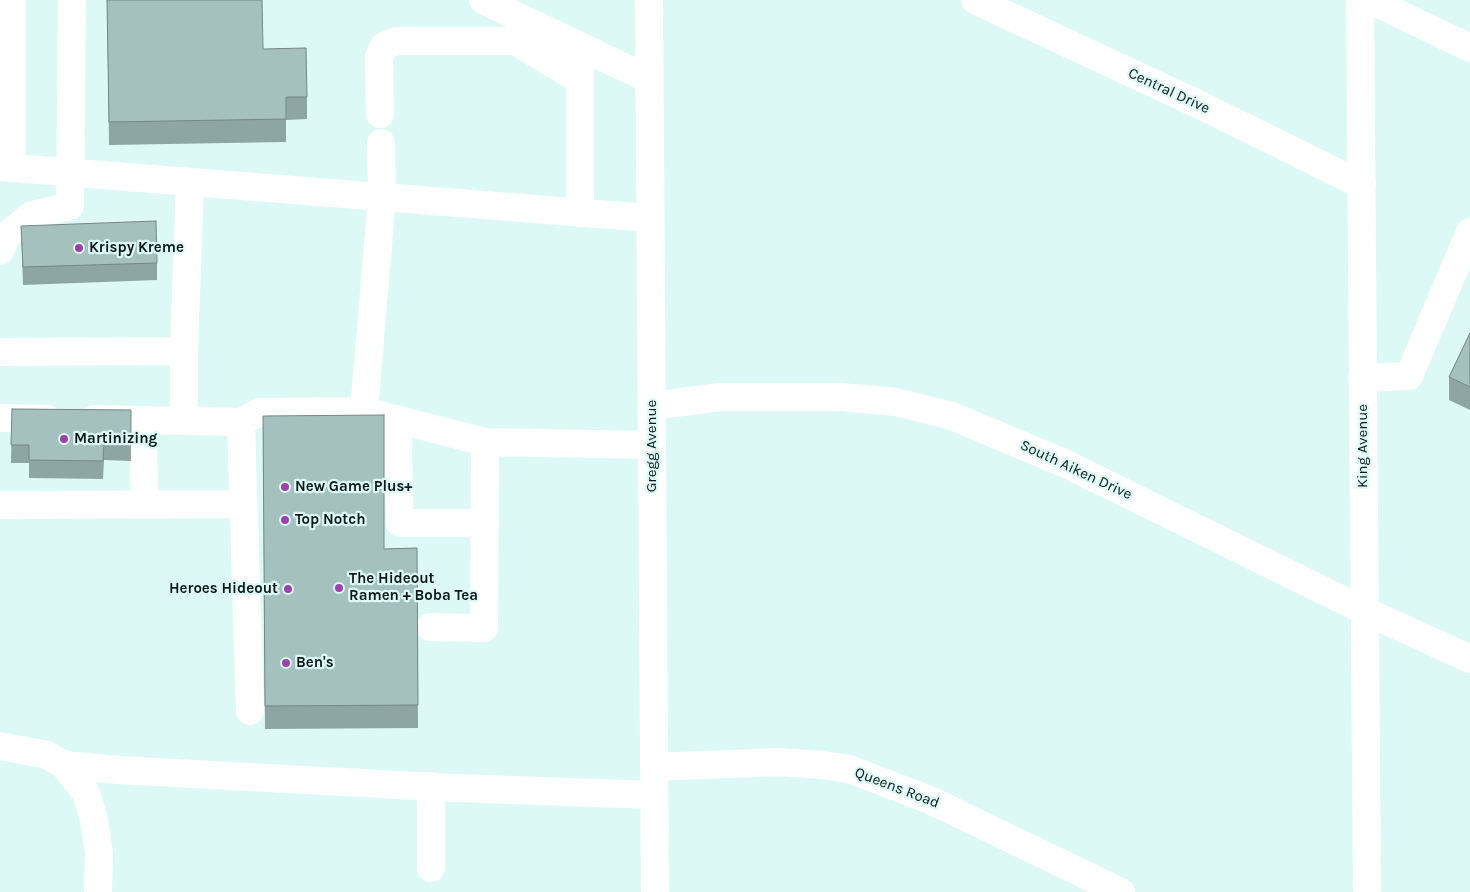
<!DOCTYPE html>
<style>
body{margin:0}
canvas{display:block;background:#dcf9f6}
</style>
<canvas width="1470" height="892"></canvas>
<script>
const context = document.querySelector('canvas').getContext('2d');
context.lineJoin = 'round';
const poly = rows => new Path2D(rows.map(r => 'M' + r).join(''));
function stroke(path, color, width, dash) { context.strokeStyle = color; context.lineWidth = width; context.lineCap = dash ? 'butt' : 'round'; context.setLineDash(dash || []); context.stroke(path); }
function paint(path, color) { context.fillStyle = color; context.fill(path, 'evenodd'); }
function write(font, color, halo, rows, align = 'center') {
  context.font = font + ' Karla,sans-serif'; context.lineWidth = 4.5; context.setLineDash([]); context.textBaseline = 'middle'; context.strokeStyle = halo; context.fillStyle = color; for (const [text, x, y, turn = 0] of rows) {
    context.save(); context.translate(x, y); context.rotate((+turn || 0) * Math.PI / 180); context.textAlign = isNaN(turn) ? turn : align; if (halo) context.strokeText(text, 0, 0); context.fillText(text, 0, 0); context.restore();
  }
}
stroke(poly([
 [483,0,649,79],
 [649,0,655,892],
 [975,0,1198,104,1362,185],
 [1360,0,1367,892],
 [1370,0,1470,48],
 [580,63,580,213],
 [380,114,379,57,384,46,396,41,515,41,580,80],
 [0,167,649,218],
 [12,168,12,0],
 [0,251,7,235,32,215,70,206,72,0],
 [0,352,184,351],
 [1362,378,1409,376,1470,232],
 [652,406,720,397,840,397,896,402,952,416,1064,463,1363,610,1470,659],
 [364,411,382,197,381,143],
 [0,418,48,419],
 [94,419,241,422,250,711],
 [142,420,145,504],
 [397,420,400,523,485,523],
 [184,421,184,351,190,182],
 [241,422,259,412,364,411,485,442,652,445],
 [0,505,244,504],
 [430,627,484,628,485,442],
 [0,746,47,755,64,765,86,793,94,819,99,854,98,892],
 [64,765,118,770,455,788,654,795],
 [654,767,779,762,822,765,849,769,930,800,1121,892],
 [431,868,431,786]
]), '#fff', 28);
paint(poly([
 [107,0,263,49,307,97,307,119,286,120,286,142,109,145],
 [21,226,157,263,157,280,23,285],
 [1470,333,1470,410,1449,400,1449,377],
 [12,409,131,410,131,461,104,460,103,479,29,478,29,463,11,463],
 [263,416,384,549,417,548,418,728,265,729]
]), '#8ea6a3');
const building = poly([
 [107,0,262,0,263,49,306,48,307,97,286,97,286,119,109,122,107,0],
 [156,221,157,263,23,267,21,226,156,221],
 [1470,333,1470,387,1449,377,1470,333],
 [12,409,131,410,131,443,104,443,103,461,29,460,29,445,11,445,12,409],
 [384,415,384,549,417,548,418,705,265,706,263,416,384,415]
]);
paint(building, '#a5c1be');
stroke(building, '#748785', 1);
for (const [x, y, r, color] of [
 [79,248,5,"#9d42ad"],
 [64,439,5,"#9d42ad"],
 [285,487,5,"#9d42ad"],
 [285,520,5,"#9d42ad"],
 [339,588,5,"#9d42ad"],
 [288,589,5,"#9d42ad"],
 [286,663,5,"#9d42ad"]
]) { const dot = new Path2D(); dot.arc(x, y, r, 0, 2 * Math.PI); context.fillStyle = color; context.fill(dot); stroke(dot, '#dcf9f6', 2); }
write('15px', '#0e1918', '#dcf9f6', [
 ["Central Drive",1169,91,25],
 ["Gregg Avenue",652,446,-90],
 ["King Avenue",1363,446,-90],
 ["South Aiken Drive",1076,470,25],
 ["Queens Road",897,788,21]
]);
write('bold 15px', '#0e1918', '#dcf9f6', [
 ["Krispy Kreme",89,248],
 ["Martinizing",74,439],
 ["New Game Plus+",295,487],
 ["Top Notch",295,520],
 ["The Hideout",349,579],
 ["Ramen + Boba Tea",349,596],
 ["Heroes Hideout",278,589,"right"],
 ["Ben's",296,663]
], 'left');
</script>
